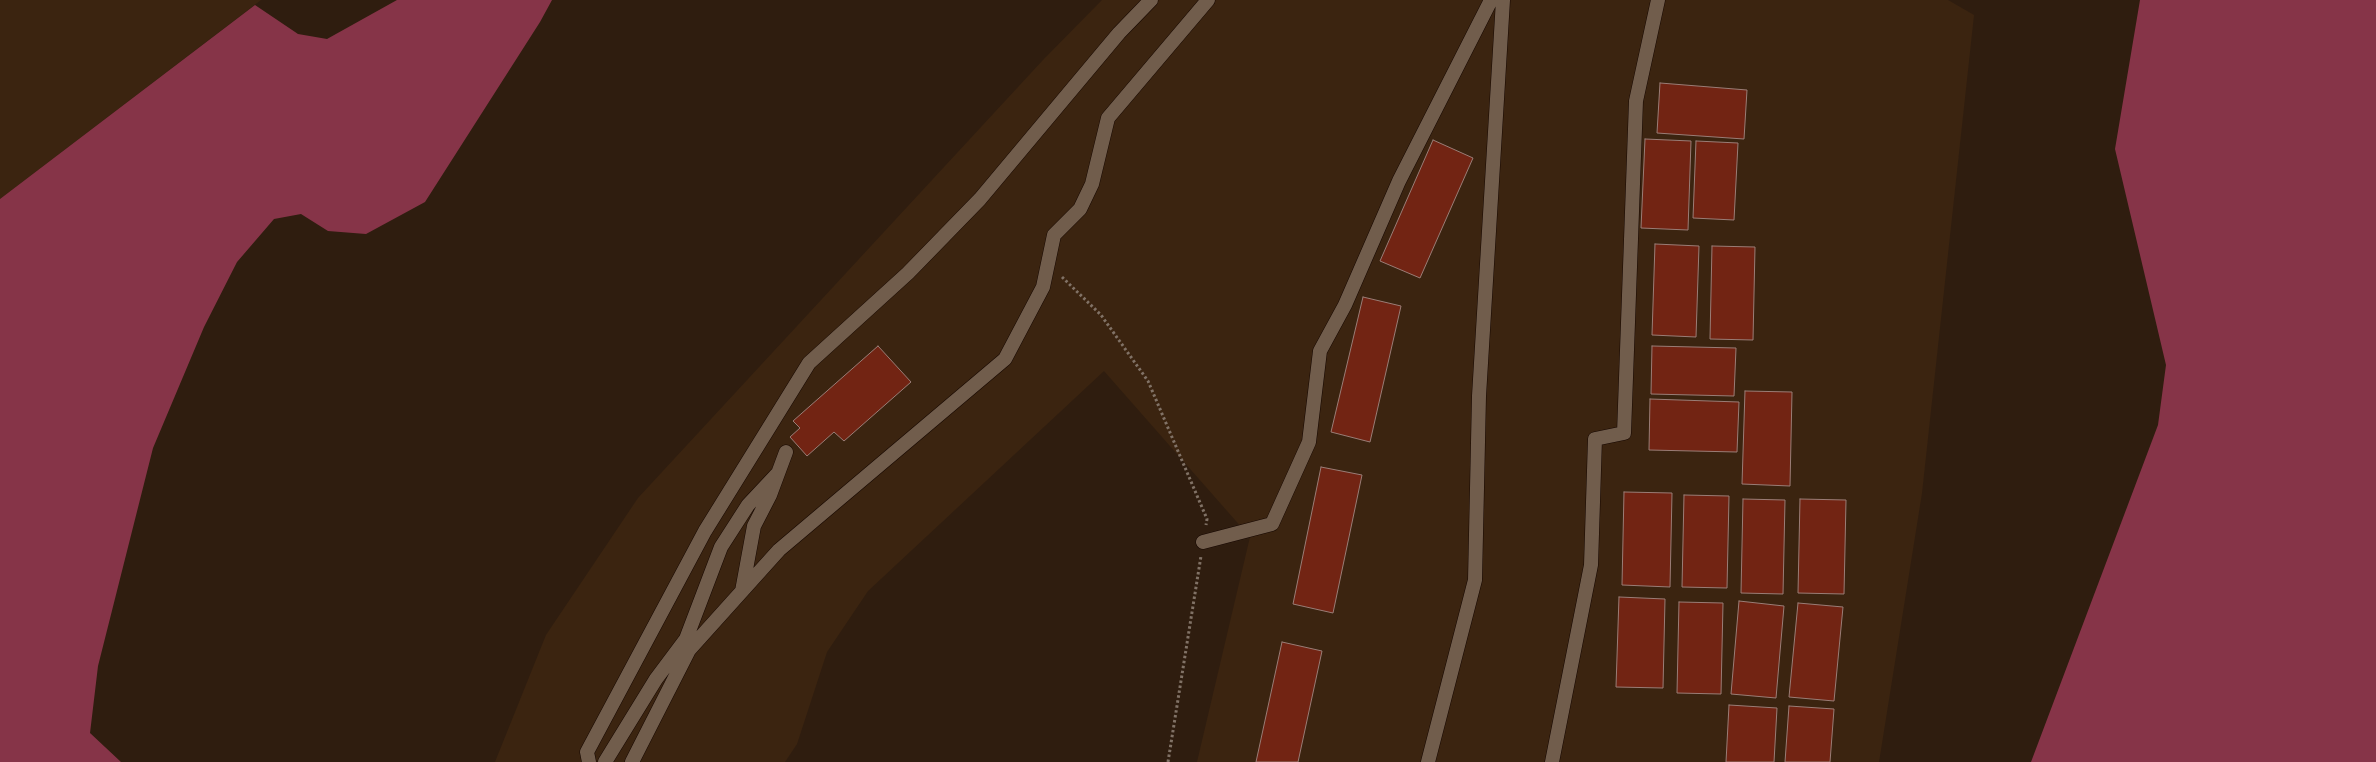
<!DOCTYPE html>
<style>
body{margin:0}
canvas{display:block;background:#2f1d0f}
</style>
<canvas width="2376" height="762"></canvas>
<script>
const context = document.querySelector('canvas').getContext('2d');
context.lineJoin = 'round';
function paint(path, color) { context.fillStyle = color; context.fill(path, 'evenodd'); }
const poly = rows => new Path2D(rows.map(r => 'M' + r).join(''));
function stroke(path, color, width, dash) { context.strokeStyle = color; context.lineWidth = width; context.lineCap = dash ? 'butt' : 'round'; context.setLineDash(dash || []); context.stroke(path); }
paint(poly([
 [0,0,261,0,0,199],
 [1102,0,1948,0,1974,15,1922,493,1879,762,1197,762,1250,537,1104,371,868,591,827,652,797,744,785,762,495,762,546,635,638,498,1043,60]
]), '#3b2410');
paint(poly([
 [397,0,552,0,540,22,425,202,366,234,328,231,301,214,274,219,237,262,204,327,153,448,98,666,90,733,121,762,0,762,0,199,255,5,298,34,327,39],
 [2140,0,2376,0,2376,762,2031,762,2158,425,2166,365,2115,149]
]), '#863448');
const building = poly([
 [1660,83,1747,90,1744,139,1657,133,1660,83],
 [1645,139,1691,141,1688,230,1641,228,1645,139],
 [1433,140,1473,158,1420,278,1380,261,1433,140],
 [1696,141,1738,143,1734,220,1693,218,1696,141],
 [1655,244,1699,246,1696,337,1652,335,1655,244],
 [1712,246,1755,247,1753,340,1710,339,1712,246],
 [1363,297,1401,306,1370,442,1331,432,1363,297],
 [878,346,911,382,844,441,834,432,807,456,790,437,800,428,793,421,878,346],
 [1652,346,1736,348,1734,396,1651,394,1652,346],
 [1745,391,1792,392,1790,486,1742,484,1745,391],
 [1650,399,1739,402,1737,452,1649,450,1650,399],
 [1321,467,1362,475,1333,613,1293,604,1321,467],
 [1624,492,1672,493,1670,587,1622,585,1624,492],
 [1684,495,1729,496,1727,588,1682,587,1684,495],
 [1743,499,1785,500,1783,594,1741,593,1743,499],
 [1800,499,1846,500,1844,594,1798,593,1800,499],
 [1619,597,1665,599,1663,688,1616,687,1619,597],
 [1739,601,1784,606,1776,698,1731,694,1739,601],
 [1679,602,1723,603,1721,694,1677,693,1679,602],
 [1798,603,1843,607,1834,701,1789,697,1798,603],
 [1282,642,1322,651,1298,762,1256,762,1282,642],
 [1729,705,1777,708,1774,762,1726,762,1729,705],
 [1789,706,1834,709,1830,762,1785,762,1789,706]
]);
paint(building, '#722413');
stroke(building, '#9a7d76', 1);
const minor = poly([
 [1203,542,1272,524,1309,442,1320,351,1345,305,1399,181,1491,0],
 [742,591,754,526,770,495,786,452],
 [589,762,587,752,705,531,809,363,908,273,980,199,1119,33,1151,0],
 [605,762,656,679,686,639,721,547,748,505,778,473],
 [632,762,689,650,779,550,1005,359,1043,287,1054,235,1080,209,1092,184,1108,118,1208,0],
 [1428,762,1475,580,1479,396,1503,0],
 [1552,762,1591,565,1595,439,1624,433,1636,101,1658,0]
]);
stroke(minor, '#160700', 15);
stroke(poly([
 [1062,277,1101,315,1148,381,1207,519,1206,525],
 [1168,762,1201,556]
]), '#817266', 3, [2.5, 2.5]);
stroke(minor, '#715d4c', 14);
</script>
